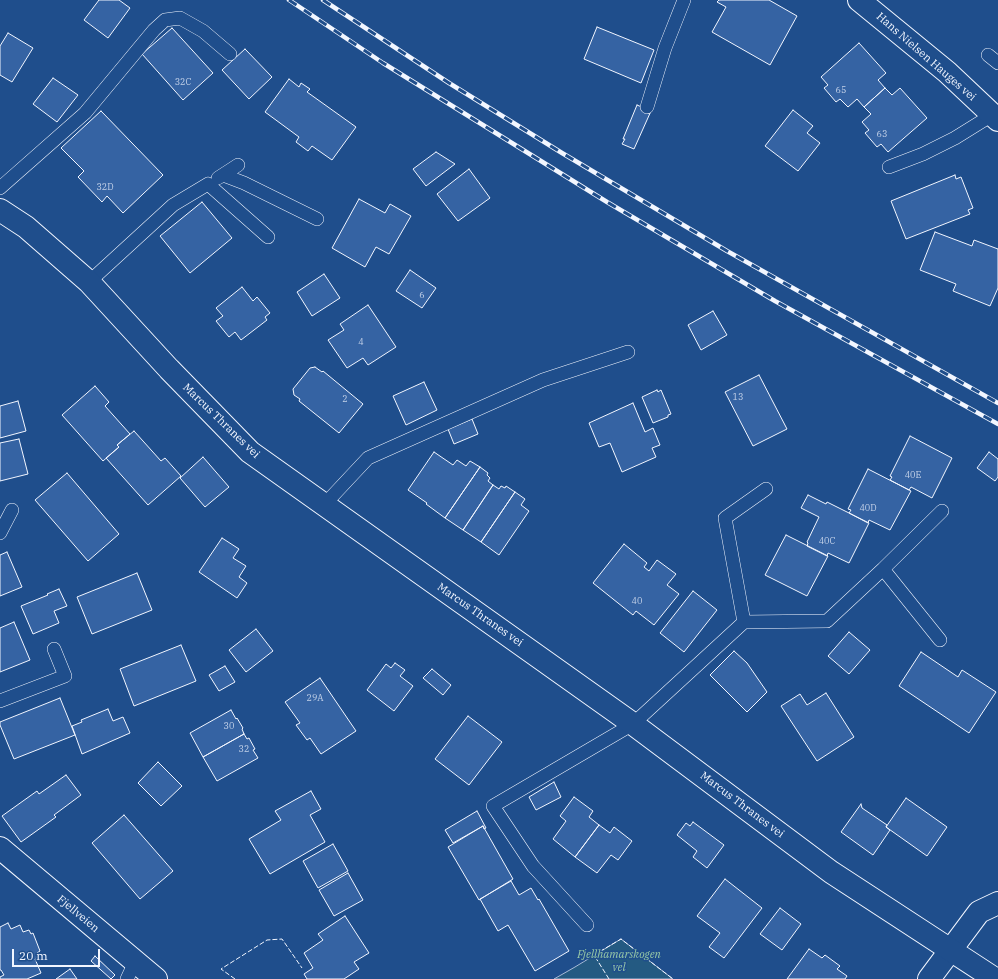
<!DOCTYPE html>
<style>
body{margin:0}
#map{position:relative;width:998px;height:979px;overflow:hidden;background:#1f4e8c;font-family:"IBM Plex Serif",serif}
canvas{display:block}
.scale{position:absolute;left:12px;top:949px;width:88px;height:18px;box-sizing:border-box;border:2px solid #f2f6ff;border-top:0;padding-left:5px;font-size:12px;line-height:14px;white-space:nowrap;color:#f2f6ff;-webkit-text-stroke:3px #1f4e8c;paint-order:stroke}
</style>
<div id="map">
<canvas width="998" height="979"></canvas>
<div class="scale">20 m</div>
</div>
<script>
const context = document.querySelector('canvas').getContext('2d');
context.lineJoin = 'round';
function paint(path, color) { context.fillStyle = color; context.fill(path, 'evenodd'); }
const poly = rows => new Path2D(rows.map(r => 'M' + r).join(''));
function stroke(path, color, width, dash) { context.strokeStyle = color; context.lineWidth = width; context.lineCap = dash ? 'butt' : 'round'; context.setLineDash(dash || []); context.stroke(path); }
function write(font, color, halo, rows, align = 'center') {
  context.font = font + ' "IBM Plex Serif",serif'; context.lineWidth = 3; context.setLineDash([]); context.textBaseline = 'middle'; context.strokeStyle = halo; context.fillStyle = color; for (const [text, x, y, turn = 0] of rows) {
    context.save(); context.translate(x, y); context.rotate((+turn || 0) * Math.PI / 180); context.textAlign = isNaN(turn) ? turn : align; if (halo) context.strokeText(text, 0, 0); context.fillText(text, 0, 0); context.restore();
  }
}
const green = poly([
 [621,939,673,979,554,979,575,967,621,939]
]);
paint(green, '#245a82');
stroke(green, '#a8bbd7', 1);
const building = poly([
 [99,0,119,0,130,8,108,38,84,20,99,0],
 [719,0,769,0,797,16,770,65,712,32,726,7,717,2,719,0],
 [597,27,654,50,641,83,584,59,597,27],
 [172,28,213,73,183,100,142,54,172,28],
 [8,33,33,48,12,82,0,75,0,46,8,33],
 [859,43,886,73,878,80,885,88,864,107,857,99,848,107,840,99,836,102,824,88,828,85,821,77,859,43],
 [245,49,272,77,249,99,222,70,245,49],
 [53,78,78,95,57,122,33,104,53,78],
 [289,79,299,87,301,83,310,89,307,92,356,127,332,160,312,146,308,151,296,142,299,137,265,112,289,79],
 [885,88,892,95,900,88,927,118,888,152,881,144,877,147,865,133,869,130,862,122,871,114,864,107,885,88],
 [637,105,651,111,634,149,622,144,625,139,623,139,637,105],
 [793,110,813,126,807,133,820,143,798,171,765,146,793,110],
 [101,111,163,175,123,213,107,196,102,202,78,177,84,171,61,148,101,111],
 [436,152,455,164,426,186,413,169,436,152],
 [469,169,490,198,458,221,437,194,469,169],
 [955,175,956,179,961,177,973,208,968,210,970,214,906,239,891,201,955,175],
 [359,199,385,213,390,204,411,216,389,254,376,247,365,267,332,248,359,199],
 [202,202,232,238,190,273,160,236,202,202],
 [935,232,972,246,974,240,998,249,998,288,990,306,953,291,956,284,920,270,935,232],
 [410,270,436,288,422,308,396,291,410,270],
 [324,274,340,298,312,316,297,292,324,274],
 [242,287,253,301,257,297,270,313,265,317,267,320,241,340,235,332,229,337,216,321,223,316,216,308,242,287],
 [368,305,396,347,368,365,363,358,347,368,328,340,344,330,340,324,368,305],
 [713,311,727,335,701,350,688,325,713,311],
 [315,367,322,372,323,371,363,404,339,433,299,401,300,399,294,395,293,389,310,368,315,367],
 [759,375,787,429,753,446,725,392,759,375],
 [424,382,437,410,406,425,393,396,424,382],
 [95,386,109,402,105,406,130,434,117,445,119,447,103,461,62,415,95,386],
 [657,390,658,392,661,390,671,414,668,415,668,417,653,423,642,397,657,390],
 [18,401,26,431,0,438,0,406,18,401],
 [633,403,645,432,653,428,660,445,652,448,656,457,622,472,610,443,599,447,589,423,633,403],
 [472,419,478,434,454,444,448,429,472,419],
 [134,431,161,461,165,458,181,476,148,505,106,458,119,447,117,445,134,431],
 [910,436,952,458,932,498,911,487,909,490,890,480,892,477,890,476,910,436],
 [19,439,28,474,0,481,0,443,19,439],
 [434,452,453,465,457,460,466,466,470,461,480,467,445,518,426,504,427,503,408,490,434,452],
 [989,452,998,459,998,477,995,481,977,468,989,452],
 [203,457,229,487,205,507,180,478,203,457],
 [480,467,488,473,487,475,490,478,488,481,493,485,463,530,445,518,480,467],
 [868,469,911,491,890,530,869,520,868,523,849,513,851,510,848,509,868,469],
 [67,473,119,534,88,561,35,500,67,473],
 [493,485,499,489,501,486,505,488,506,486,515,492,481,542,463,530,493,485],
 [515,492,525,499,521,505,529,511,499,555,481,542,515,492],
 [808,495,826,504,827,502,869,523,849,563,828,553,827,556,807,546,808,543,807,542,819,517,801,508,808,495],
 [786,535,828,556,807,596,765,575,786,535],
 [222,538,239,549,233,558,246,566,239,577,247,583,237,598,199,572,222,538],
 [624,544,647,563,644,567,649,571,657,560,676,574,667,585,679,594,654,625,636,611,633,615,593,583,624,544],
 [7,552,22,587,0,596,0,555,7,552],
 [137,573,152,610,92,634,77,597,137,573],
 [59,589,67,606,54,611,59,623,33,634,21,606,48,595,47,594,59,589],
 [693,591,717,610,684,652,660,633,693,591],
 [14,622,30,660,0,672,0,628,14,622],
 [256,629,273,651,246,672,229,650,256,629],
 [849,632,870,650,849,674,828,656,849,632],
 [181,645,196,681,134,706,120,669,181,645],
 [734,651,747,663,767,692,747,712,710,675,734,651],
 [921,652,958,677,962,670,996,692,969,733,899,686,921,652],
 [395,663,405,670,400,676,413,686,394,711,367,690,386,664,391,668,395,663],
 [225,666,235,682,219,691,209,675,225,666],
 [432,669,451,685,443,695,423,678,432,669],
 [320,678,356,731,321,754,310,738,307,740,296,725,300,723,285,702,320,678],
 [826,693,854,737,817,761,781,706,800,694,807,705,826,693],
 [60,698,75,735,14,759,0,725,0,722,60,698],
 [108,709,113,721,123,717,130,733,82,754,72,726,82,722,81,720,108,709],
 [231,710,236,719,237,718,243,728,242,729,244,734,203,757,190,733,231,710],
 [468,716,502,742,469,785,435,759,468,716],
 [244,734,247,739,249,738,255,749,253,750,258,758,217,781,203,757,244,734],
 [158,762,182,786,161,806,138,783,158,762],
 [66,775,81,795,54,815,56,817,21,842,2,816,37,791,39,794,66,775],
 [554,782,561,797,536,810,529,797,554,782],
 [311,791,321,809,310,815,325,842,270,874,249,839,281,820,275,811,311,791],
 [574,797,593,811,589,817,599,825,575,857,553,839,566,821,560,816,574,797],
 [906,798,947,827,927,856,886,827,906,798],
 [861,804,862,808,887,825,886,827,890,830,873,855,841,832,861,804],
 [477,811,486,828,484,829,483,826,453,843,445,830,477,811],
 [124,815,173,871,140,899,92,843,124,815],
 [693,822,724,845,707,868,693,857,697,851,677,835,686,823,690,826,693,822],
 [599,825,610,833,614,827,632,841,618,860,611,855,597,873,575,857,599,825],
 [483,826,513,879,479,900,448,847,483,826],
 [333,844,348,871,318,888,303,861,333,844],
 [348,873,363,900,334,916,319,890,348,873],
 [725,879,762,908,724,958,709,947,720,933,697,916,725,879],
 [511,881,519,895,531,888,538,900,539,899,569,951,535,971,508,925,498,931,480,899,511,881],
 [780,908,801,924,782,950,760,934,780,908],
 [345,916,369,953,354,962,359,969,344,979,307,979,304,974,313,968,304,953,323,940,318,934,345,916],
 [8,923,11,929,20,925,23,932,29,930,31,934,33,933,40,951,37,953,39,957,35,959,41,973,27,979,0,979,0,977,4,975,1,970,0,970,0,927,8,923],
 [809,949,822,958,825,955,840,966,837,969,847,976,845,979,787,979,809,949],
 [95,956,115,975,111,979,91,961,95,956],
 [70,969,77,979,56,979,70,969]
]);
paint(building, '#3563a3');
stroke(building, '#f2f6ff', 1);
const service = poly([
 [988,55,998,63],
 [647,107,665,48,684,0],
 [889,167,923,154,955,138,992,115],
 [223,175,244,183,317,219],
 [218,178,238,165],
 [0,188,85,113,154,30,165,20,180,18,203,31,230,54],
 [89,282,173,205,208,184,268,237],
 [324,505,368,458,543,380,628,352],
 [0,533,12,510],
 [883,569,940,640],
 [744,622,827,621,883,569,942,511],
 [0,701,65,676,54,649],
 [587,925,533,866,493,806,633,724,744,622,725,518,766,489],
 [127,979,135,962]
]);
const minor = poly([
 [859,0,947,72,998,120],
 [0,848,156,979],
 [929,979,979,912,998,903]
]);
const secondary = poly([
 [0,210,26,227,89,282,169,369,250,452,633,724,831,872,995,979]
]);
stroke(service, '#f2f6ff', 14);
stroke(minor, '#f2f6ff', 24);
stroke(secondary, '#f2f6ff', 24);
stroke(service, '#1f4e8c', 13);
stroke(minor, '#1f4e8c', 22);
stroke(secondary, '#1f4e8c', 22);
const rail = poly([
 [289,0,383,63,607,202,775,301,998,424],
 [323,0,449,83,562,153,727,251,998,403]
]);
stroke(rail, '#f2f6ff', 4.5);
stroke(rail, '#1f4e8c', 3, [9]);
stroke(poly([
 [235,979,221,969,267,940,282,939,302,968],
 [609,979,594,955,621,939,673,979]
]), '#f2f6ff', 1, [5, 2]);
write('9px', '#c3d1e8', null, [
 ["32C",183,82],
 ["65",841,90],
 ["63",882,134],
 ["32D",105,187],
 ["6",422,295],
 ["4",361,342],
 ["13",738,397],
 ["2",345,399],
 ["40E",913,475],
 ["40D",868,508],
 ["40C",827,541],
 ["40",637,601],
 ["29A",315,698],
 ["30",229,726],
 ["32",244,749]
]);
write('11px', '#f2f6ff', '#1f4e8c', [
 ["Hans Nielsen Hauges vei",926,57,41],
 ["Marcus Thranes vei",221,421,44],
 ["Marcus Thranes vei",480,615,35],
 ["Marcus Thranes vei",742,805,37],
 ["Fjellveien",78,914,40]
]);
write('italic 11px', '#97c8a6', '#1f4e8c', [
 ["Fjellhamarskogen",619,955],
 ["vel",619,968]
]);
</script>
